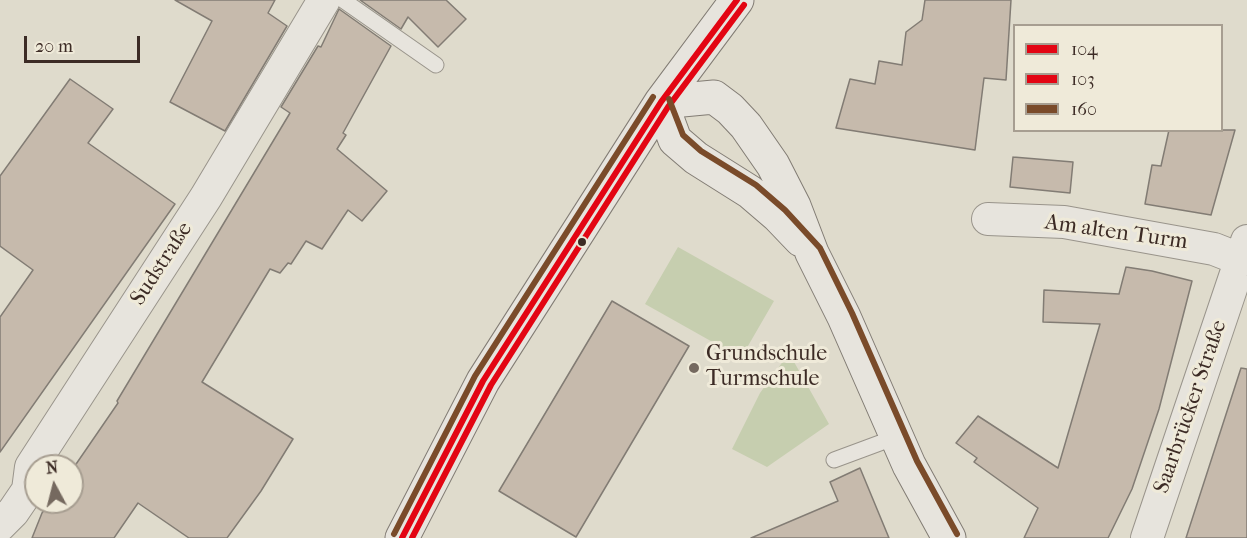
<!DOCTYPE html>
<meta charset="utf-8">
<style>
body{margin:0}
#map{position:relative;width:1247px;height:538px;overflow:hidden;background:#dfdbcc;font-family:"IM FELL French Canon",serif}
canvas{display:block}
.legend{position:absolute;left:1013px;top:24px;width:210px;height:108px;box-sizing:border-box;background:#efead9;border:2px solid #a79e91;margin:0;padding:8px 10px;list-style:none;font-size:18px;color:#3c2b25}
.legend li{display:flex;align-items:center;gap:12px;height:30px}
.legend b{width:30px;border:2px solid #a79e91}
.north{position:absolute;left:24px;top:454px;width:60px;height:60px;box-sizing:border-box;background:#efead9;border:2px solid #a79e91;border-radius:50%;rotate:353deg;font-size:16px;font-weight:700;line-height:24px;text-align:center;color:#3c2b25}
.north::after{content:'';display:block;margin:auto;width:21px;height:27px;background:#75695f;clip-path:polygon(50% 0,100% 100%,50% 72%,0 100%)}
.scale{position:absolute;left:24px;top:36px;width:116px;height:27px;box-sizing:border-box;border:3px solid #3c2b25;border-top:0;padding-left:8px;font-size:18px;line-height:21px;white-space:nowrap;color:#3c2b25;-webkit-text-stroke:4px #efead9;paint-order:stroke}
</style>
<div id="map">
<canvas width="1247" height="538"></canvas>
<ul class="legend">
<li><b style="height:8px;background:#e30513"></b>104</li>
<li><b style="height:8px;background:#e30513"></b>103</li>
<li><b style="height:8px;background:#7a4b2a"></b>160</li>
</ul>
<div class="north">N</div>
<div class="scale">20 m</div>
</div>
<script>
const context = document.querySelector('canvas').getContext('2d');
context.lineJoin = 'round';
function paint(path, color) { context.fillStyle = color; context.fill(path, 'evenodd'); }
const poly = rows => new Path2D(rows.map(r => 'M' + r).join(''));
function stroke(path, color, width, dash) { context.strokeStyle = color; context.lineWidth = width; context.lineCap = dash ? 'butt' : 'round'; context.setLineDash(dash || []); context.stroke(path); }
function write(font, color, halo, rows, align = 'center') {
  context.font = font + ' "IM FELL French Canon",serif'; context.lineWidth = 6; context.setLineDash([]); context.textBaseline = 'middle'; context.strokeStyle = halo; context.fillStyle = color; for (const [text, x, y, turn = 0] of rows) {
    context.save(); context.translate(x, y); context.rotate((+turn || 0) * Math.PI / 180); context.textAlign = isNaN(turn) ? turn : align; if (halo) context.strokeText(text, 0, 0); context.fillText(text, 0, 0); context.restore();
  }
}
paint(poly([
 [678,247,774,301,741,358,645,304],
 [789,353,829,424,767,467,732,449,760,393]
]), '#c6ceaf');
const building = poly([
 [175,0,275,0,268,13,287,26,225,131,170,102,212,21,175,0],
 [360,0,446,0,466,19,438,47,408,17,401,29,360,0],
 [925,0,1011,0,1006,80,984,78,975,150,836,128,850,79,875,84,879,61,902,65,906,32,922,20,925,0],
 [339,9,391,46,343,133,346,135,337,149,387,191,362,221,348,210,322,249,306,241,291,264,288,263,280,273,270,269,202,382,293,439,261,491,227,538,189,538,138,503,114,538,32,538,42,513,50,502,72,502,72,470,118,403,117,401,290,113,281,107,318,46,321,47,339,9],
 [70,79,113,109,88,143,175,204,0,452,0,317,33,270,0,246,0,176,70,79],
 [1169,130,1235,130,1211,215,1145,204,1152,165,1161,166,1169,130],
 [1013,157,1073,162,1070,193,1010,187,1013,157],
 [1126,267,1152,271,1192,281,1159,409,1132,489,1108,538,1024,538,1038,508,974,462,977,458,956,443,978,416,1058,468,1100,324,1043,322,1044,290,1119,294,1126,267],
 [612,301,689,346,576,537,499,491,612,301],
 [1241,368,1247,369,1247,538,1186,538,1241,368],
 [860,468,889,538,751,538,838,501,830,482,860,468]
]);
paint(building, '#c6baac');
stroke(building, '#827c74', 1.5);
const lane = poly([
 [343,0,436,65],
 [834,460,896,437]
]);
const street = poly([
 [988,219,1064,222,1214,249,1242,260],
 [0,525,13,512,28,490,31,467,206,197,324,0],
 [1147,538,1247,241]
]);
const secondary = poly([
 [661,102,714,97,730,109,746,126,773,165,794,206,812,253,844,317,909,465,949,538],
 [661,102,675,140,696,158,750,192,778,216,801,240],
 [402,538,483,381,661,102,737,0]
]);
stroke(lane, '#99948b', 17);
stroke(street, '#99948b', 34);
stroke(secondary, '#827c74', 35);
stroke(lane, '#e7e4dd', 15);
stroke(street, '#e7e4dd', 32);
stroke(secondary, '#e7e4dd', 33);
stroke(poly([
 [402,538,483,381,661,102,737,0]
]), '#e30513', 6);
stroke(poly([
 [412,538,491,385,668,107,744,5]
]), '#e30513', 6);
stroke(poly([
 [669,99,683,135,701,151,756,185,785,210,820,248,852,313,917,461,957,534],
 [394,534,475,376,653,97]
]), '#7a4b2a', 6);
for (const [x, y, r, color] of [
 [582,242,5,"#3c2b25"],
 [694,368,6,"#75695f"]
]) { const dot = new Path2D(); dot.arc(x, y, r, 0, 2 * Math.PI); context.fillStyle = color; context.fill(dot); stroke(dot, '#efead9', 2); }
write('22px', '#3c2b25', '#efead9', [
 ["Am alten Turm",1116,233,8],
 ["Sudstraße",162,264,-57],
 ["Saarbrücker Straße",1191,407,-71]
]);
write('22px', '#3c2b25', '#efead9', [
 ["Grundschule",706,355],
 ["Turmschule",706,380]
], 'left');
</script>
